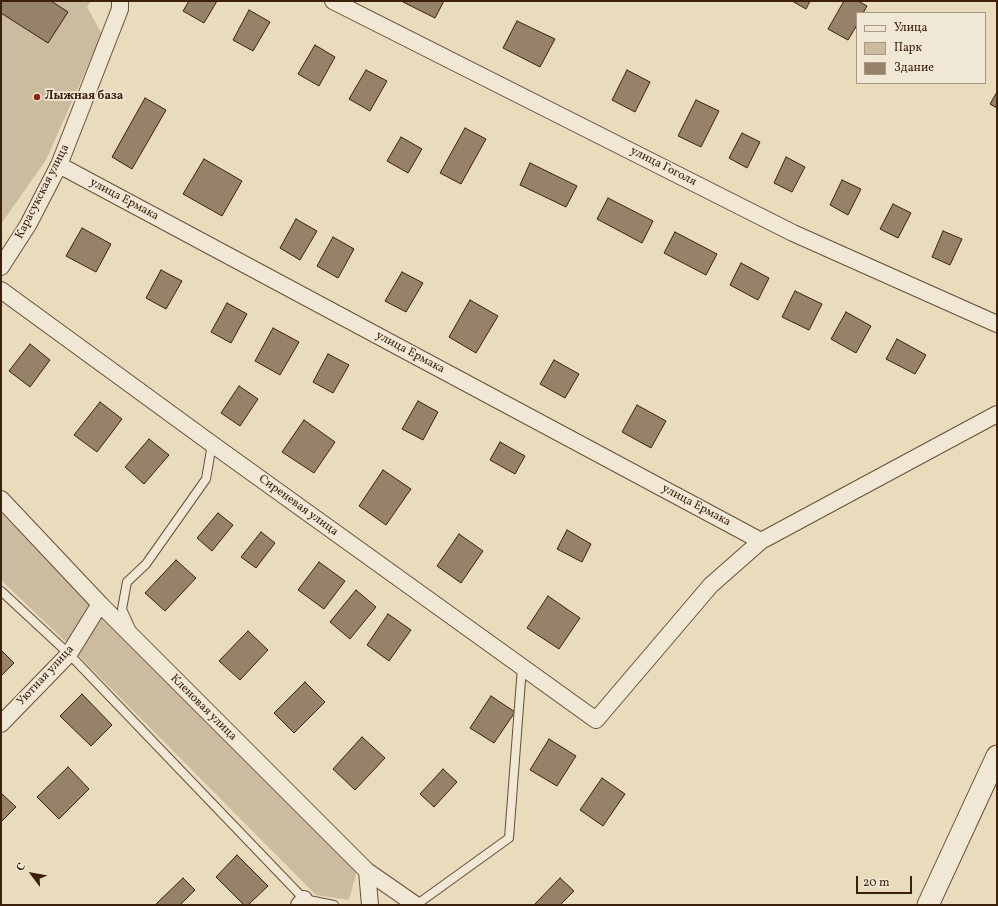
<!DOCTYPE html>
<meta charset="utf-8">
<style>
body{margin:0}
#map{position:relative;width:998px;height:906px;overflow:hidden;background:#e8dcbd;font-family:Vollkorn,serif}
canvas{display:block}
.frame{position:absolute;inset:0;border:2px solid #3d200b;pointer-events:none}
.legend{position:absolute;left:856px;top:12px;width:130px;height:72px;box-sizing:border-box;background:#f0e8d4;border:1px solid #a89884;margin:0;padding:5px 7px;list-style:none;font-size:12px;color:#3d200b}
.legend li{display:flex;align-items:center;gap:8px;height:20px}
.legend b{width:20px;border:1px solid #a89884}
.north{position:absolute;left:12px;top:854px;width:40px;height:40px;-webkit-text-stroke:3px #f0e8d4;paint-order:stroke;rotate:302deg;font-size:11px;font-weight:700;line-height:16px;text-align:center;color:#3d200b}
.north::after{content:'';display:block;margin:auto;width:14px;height:18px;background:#3d200b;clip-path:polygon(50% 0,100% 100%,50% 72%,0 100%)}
.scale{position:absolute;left:856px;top:876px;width:56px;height:18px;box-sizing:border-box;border:2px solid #3d200b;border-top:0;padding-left:5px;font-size:12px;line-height:14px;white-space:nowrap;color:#3d200b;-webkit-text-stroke:3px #f0e8d4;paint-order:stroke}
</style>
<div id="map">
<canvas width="998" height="906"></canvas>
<div class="frame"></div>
<ul class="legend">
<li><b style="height:5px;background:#f0e8d4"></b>Улица</li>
<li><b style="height:11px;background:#cbbc9f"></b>Парк</li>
<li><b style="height:11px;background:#968268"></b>Здание</li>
</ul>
<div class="north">С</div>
<div class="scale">20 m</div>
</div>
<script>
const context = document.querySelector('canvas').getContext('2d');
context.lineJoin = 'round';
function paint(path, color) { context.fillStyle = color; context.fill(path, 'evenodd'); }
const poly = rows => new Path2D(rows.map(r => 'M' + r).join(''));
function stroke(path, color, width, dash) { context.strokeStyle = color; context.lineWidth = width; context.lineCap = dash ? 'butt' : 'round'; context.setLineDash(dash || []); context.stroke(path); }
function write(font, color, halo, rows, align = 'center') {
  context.font = font + ' Vollkorn,serif'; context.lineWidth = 3.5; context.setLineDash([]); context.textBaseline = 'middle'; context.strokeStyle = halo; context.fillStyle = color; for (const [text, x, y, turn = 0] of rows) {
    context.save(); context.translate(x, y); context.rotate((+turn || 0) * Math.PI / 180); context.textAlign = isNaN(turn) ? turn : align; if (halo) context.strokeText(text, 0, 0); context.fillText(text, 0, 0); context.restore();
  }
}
paint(poly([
 [1,1,91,1,87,7,102,34,46,160,1,224],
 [1,513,91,602,67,643,1,580],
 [100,611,357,870,349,900,316,895,75,652]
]), '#cbbc9f');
const building = poly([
 [1,1,51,1,68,12,48,43,1,13,1,1],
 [189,1,217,1,204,23,183,11,189,1],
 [401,1,444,1,435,18,401,1],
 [792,1,810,1,806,9,792,1],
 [844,1,858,1,867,6,863,13,857,13,857,25,848,40,828,29,844,1],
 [249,10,270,22,253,51,233,40,249,10],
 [517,21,555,39,540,67,503,48,517,21],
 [315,45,335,57,319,86,298,74,315,45],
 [366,70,387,81,370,111,349,99,366,70],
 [627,70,650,82,635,112,612,100,627,70],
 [997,92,997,108,990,104,997,92],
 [145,98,166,110,132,169,112,157,145,98],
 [696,100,719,111,701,147,678,136,696,100],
 [465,128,486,139,461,184,440,173,465,128],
 [742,133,760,142,747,168,729,158,742,133],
 [401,137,422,149,408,173,387,161,401,137],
 [786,157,805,167,792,192,774,183,786,157],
 [204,159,242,181,222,216,183,194,204,159],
 [530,163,577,186,566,207,520,185,530,163],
 [842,180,861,189,848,215,830,205,842,180],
 [608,198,653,221,642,243,597,219,608,198],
 [893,204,911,213,898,238,880,229,893,204],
 [296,219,317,231,300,260,280,248,296,219],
 [82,228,111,244,96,272,66,256,82,228],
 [943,231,962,239,950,265,932,257,943,231],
 [675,232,717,254,706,275,664,253,675,232],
 [333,237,354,249,338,278,317,266,333,237],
 [741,263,769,278,758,300,730,285,741,263],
 [161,270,182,281,166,309,146,298,161,270],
 [402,272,423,283,406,312,385,301,402,272],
 [795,291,822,304,809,330,782,317,795,291],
 [470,300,498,316,476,353,449,337,470,300],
 [227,303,247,314,231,343,211,332,227,303],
 [846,312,871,326,856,353,831,339,846,312],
 [273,328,299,342,280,375,255,361,273,328],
 [897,339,926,355,915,374,886,359,897,339],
 [30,344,50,360,30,387,9,371,30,344],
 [328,354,349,365,333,393,313,382,328,354],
 [554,360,579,374,565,398,540,384,554,360],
 [239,386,258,399,240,426,221,413,239,386],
 [418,401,438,412,423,440,402,429,418,401],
 [100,402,122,419,97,452,74,435,100,402],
 [637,405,666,421,651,448,622,432,637,405],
 [304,420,335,442,314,473,282,452,304,420],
 [149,439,169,455,144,484,125,467,149,439],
 [500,442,525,456,515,474,490,460,500,442],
 [383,470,411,489,386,525,359,506,383,470],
 [218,513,233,525,212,551,197,538,218,513],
 [567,530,591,544,582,562,557,549,567,530],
 [261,532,275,543,256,568,241,557,261,532],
 [459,534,483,551,461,583,437,566,459,534],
 [176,560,196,578,165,611,145,593,176,560],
 [319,562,345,581,324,609,298,590,319,562],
 [356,590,376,607,350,639,330,622,356,590],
 [548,596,580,618,559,649,527,628,548,596],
 [388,614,411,630,389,661,367,645,388,614],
 [248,631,268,650,240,680,219,661,248,631],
 [1,650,14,663,1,676,1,650],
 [305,682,325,702,294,733,274,713,305,682],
 [82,694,112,725,91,746,60,716,82,694],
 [491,696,515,712,494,743,470,728,491,696],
 [362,737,385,758,355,790,333,769,362,737],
 [549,739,576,756,557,786,530,770,549,739],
 [68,767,89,789,59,819,37,797,68,767],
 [443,769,457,782,434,807,420,794,443,769],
 [602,778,625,794,603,826,580,810,602,778],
 [1,793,16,807,1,822,1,793],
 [237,855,268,886,248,905,244,905,216,877,237,855],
 [183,878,195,890,180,905,155,905,183,878],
 [560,878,574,891,560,905,534,905,560,878]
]);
paint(building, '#968268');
stroke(building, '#3d200b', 1);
const service = poly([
 [1,591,69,654,304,899,334,905],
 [131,629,122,609,127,582,146,564,206,479,212,444],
 [416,905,509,838,522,667]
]);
const minor = poly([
 [333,1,793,233,997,324],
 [59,165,761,541],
 [1,267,28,225,59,165,120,9,120,1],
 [1,290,212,444,596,720,711,585,761,541,997,414],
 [1,499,100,604,367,871,416,905],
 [1,724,69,654,100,604],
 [367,871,370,905],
 [299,905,304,899]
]);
const tertiary = poly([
 [928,905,997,756]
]);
stroke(service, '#684f38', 10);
stroke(minor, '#684f38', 18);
stroke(tertiary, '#684f38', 23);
stroke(service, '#f0e8d4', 8);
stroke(minor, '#f0e8d4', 16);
stroke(tertiary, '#f0e8d4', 21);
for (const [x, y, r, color] of [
 [37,97,4,"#8f2418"]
]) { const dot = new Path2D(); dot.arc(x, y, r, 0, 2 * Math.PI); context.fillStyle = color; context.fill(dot); stroke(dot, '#f0e8d4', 1.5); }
write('bold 12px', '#3d200b', '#f0e8d4', [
 ["Лыжная база",45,97]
], 'left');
write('12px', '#3d200b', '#f0e8d4', [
 ["улица Гоголя",663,167,27],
 ["Карасукская улица",43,192,-63],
 ["улица Ермака",124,200,28],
 ["улица Ермака",410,353,28],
 ["Сиреневая улица",298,506,36],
 ["улица Ермака",696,506,28],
 ["Уютная улица",46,676,-47],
 ["Кленовая улица",203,708,45]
]);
</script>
